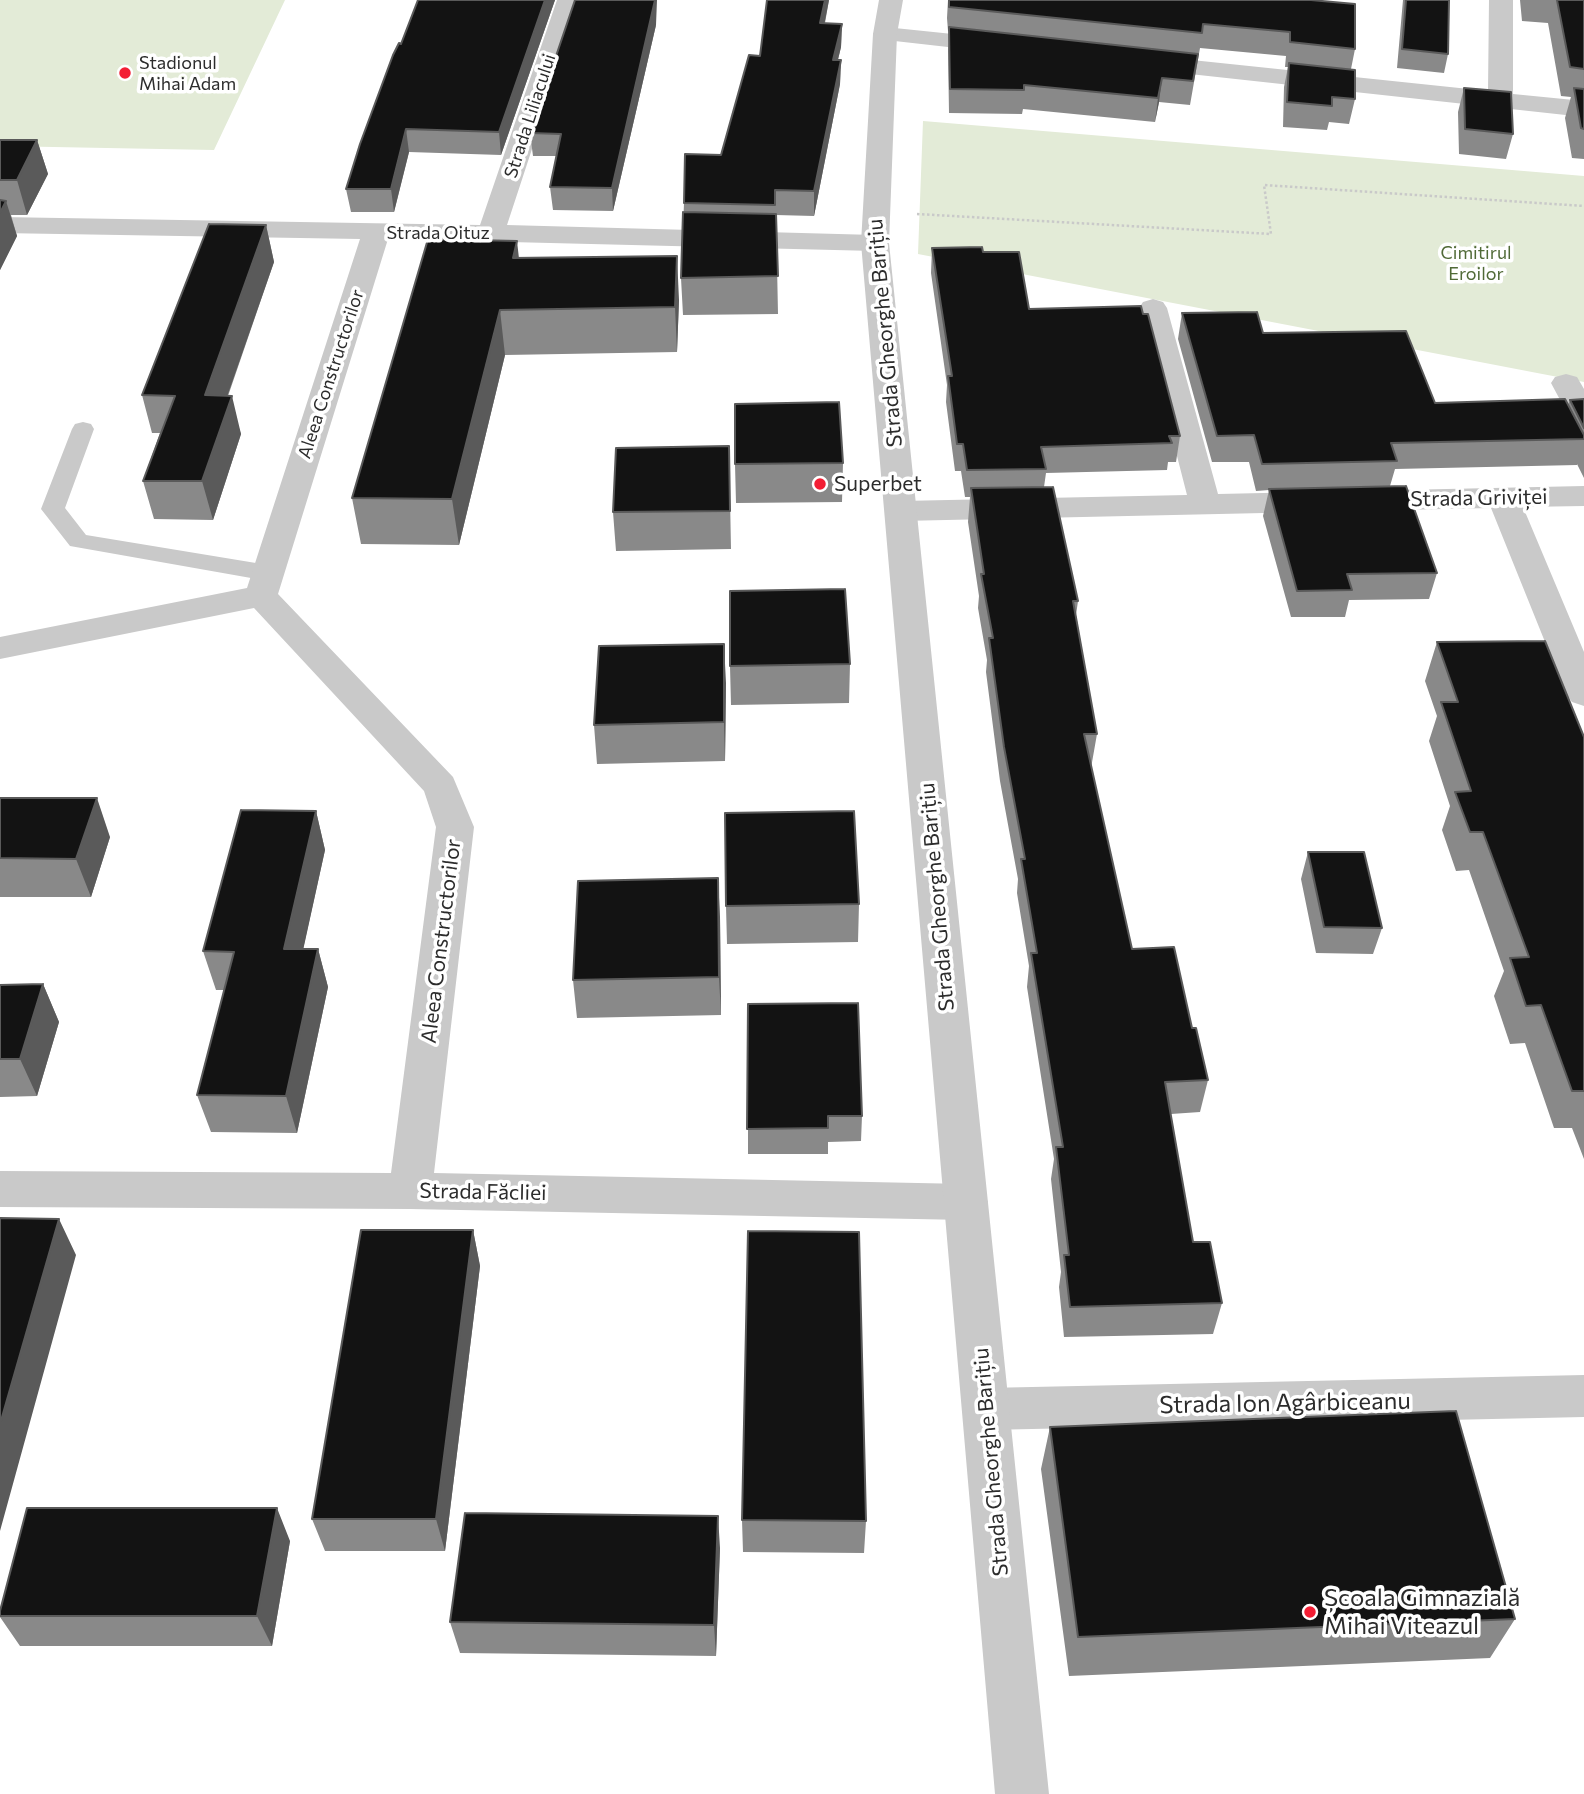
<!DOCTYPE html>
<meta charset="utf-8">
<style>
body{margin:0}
canvas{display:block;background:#fff}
</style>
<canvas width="1584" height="1794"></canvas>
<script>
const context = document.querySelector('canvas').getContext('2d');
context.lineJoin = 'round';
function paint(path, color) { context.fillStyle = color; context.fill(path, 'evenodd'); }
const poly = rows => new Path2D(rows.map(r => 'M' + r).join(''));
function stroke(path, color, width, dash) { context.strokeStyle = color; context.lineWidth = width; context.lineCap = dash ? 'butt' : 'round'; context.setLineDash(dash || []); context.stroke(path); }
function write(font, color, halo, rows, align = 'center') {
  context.font = font + ' Commissioner,sans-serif'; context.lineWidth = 7; context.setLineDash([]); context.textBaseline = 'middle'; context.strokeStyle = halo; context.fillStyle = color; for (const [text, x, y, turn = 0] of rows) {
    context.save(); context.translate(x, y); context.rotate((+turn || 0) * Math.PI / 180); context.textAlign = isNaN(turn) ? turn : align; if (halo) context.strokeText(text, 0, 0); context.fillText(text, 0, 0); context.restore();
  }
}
paint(poly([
 [0,0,285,0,214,150,0,146],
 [923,121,1584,176,1584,382,918,254]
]), '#e3ebd7');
stroke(poly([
 [917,214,1271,234,1264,185,1584,206]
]), '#c9c9c9', 2.5, [2.5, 2.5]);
paint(poly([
 [83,422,91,424,94,429,65,508,86,535,268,565,276,568,280,573,276,578,268,581,70,546,41,509,72,429,75,424,83,422]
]), '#c9c9c9');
paint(poly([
 [557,0,581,0,507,225,875,235,885,237,889,243,885,249,875,251,388,239,278,594,453,777,474,827,434,1173,966,1184,981,1189,988,1202,981,1215,966,1220,410,1209,0,1207,0,1171,391,1173,436,827,424,791,254,608,0,659,0,637,247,588,360,239,0,233,0,217,480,225,557,0],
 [1489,0,1513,0,1513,94,1584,101,1584,117,1144,69,1135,67,1132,62,1135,57,1144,55,1488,91,1489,0],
 [885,27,1001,39,1010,41,1013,46,1010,51,1001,53,877,39,873,34,877,29,885,27],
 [1153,299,1163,302,1167,308,1218,494,1584,486,1584,506,1523,507,1584,652,1584,706,1572,702,1566,694,1491,508,901,521,890,518,885,511,890,504,901,501,1187,495,1139,308,1143,302,1153,299],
 [1566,374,1577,377,1584,389,1584,427,1573,424,1551,383,1555,377,1566,374],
 [1584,1375,1584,1417,986,1430,969,1424,962,1409,969,1394,986,1388,1584,1375]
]), '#c9c9c9');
paint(poly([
 [879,0,903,0,897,34,889,243,1049,1794,995,1794,861,243,873,34,879,0]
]), '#c9c9c9');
paint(poly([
 [418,0,555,0,501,155,409,152,394,212,351,212,346,189],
 [829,0,825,23,842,24,841,47,838,60,841,60,840,84,814,216,776,215,778,314,683,315,681,278,684,203,721,155,760,56],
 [948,0,1311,0,1355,49,1351,69,1355,99,1349,124,1329,122,1327,130,1283,127,1284,87,1288,67,1285,67,1286,56,1200,48,1190,105,1159,102,1155,122,1023,109,1022,114,949,113,948,50,949,31,948,31,947,18],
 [1403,0,1449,0,1448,54,1444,73,1397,68],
 [1520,0,1584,0,1584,159,1572,158,1565,118,1571,97,1561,96,1548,23,1522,21],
 [656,25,613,211,553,210,550,187,556,156,533,156,530,133],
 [1464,88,1513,134,1506,159,1459,154,1458,112],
 [0,140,37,140,48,174,27,215,11,215,17,236,0,270],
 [266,225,274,262,228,396,241,434,213,520,154,519,143,481,160,433,152,433,142,395],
 [932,248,983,252,1029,309,1180,436,1176,462,1168,462,1167,470,1046,473,1044,487,1078,601,1076,615,1097,734,1091,768,1132,949,1192,1028,1208,1080,1200,1112,1171,1114,1193,1242,1222,1303,1213,1334,1064,1337,1059,1287,1061,1272,1051,1179,1054,1159,1027,987,1029,966,1017,893,1018,879,1000,781,986,672,987,660,978,608,979,596,968,522,970,497,965,497,961,471,955,471,946,402,947,385,931,273],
 [519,258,679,300,677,352,505,355,459,545,361,544,352,498],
 [1182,313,1263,333,1435,403,1568,405,1570,400,1584,399,1584,478,1577,464,1577,465,1395,469,1390,486,1437,573,1429,599,1349,600,1345,617,1291,617,1263,516,1269,490,1256,491,1249,462,1212,462,1178,339],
 [729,446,731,549,616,551,613,512],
 [843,463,842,502,736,503,735,464],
 [1437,642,1584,737,1584,1159,1572,1128,1554,1128,1525,1043,1510,1044,1494,996,1504,971,1469,870,1456,871,1442,830,1450,806,1429,741,1437,716,1425,681],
 [850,664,849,703,731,705,730,666],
 [726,683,725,761,597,764,594,725],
 [0,798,110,837,91,897,0,897],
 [316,811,325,850,303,949,318,949,328,987,297,1133,211,1132,197,1095,224,990,216,990,203,951],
 [1308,852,1382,928,1373,954,1316,953,1301,879],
 [859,904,858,942,727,944,726,906],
 [720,917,721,1015,577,1018,573,980],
 [43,984,59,1022,37,1096,0,1097,0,985],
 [748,1004,862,1116,861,1141,828,1142,828,1154,748,1154],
 [473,1230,480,1266,445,1551,325,1551,312,1519],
 [1050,1427,1515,1619,1490,1658,1069,1676,1041,1469],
 [742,1520,866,1521,864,1553,743,1552],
 [290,1541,272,1646,20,1646,0,1617,0,1611],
 [720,1548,716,1656,460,1653,450,1622]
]), '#898989');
paint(poly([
 [545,0,555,0,501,155,499,132],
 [655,0,657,0,656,25,613,211,612,188],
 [825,0,829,0,820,46,820,23],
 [842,24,841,47,832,83,833,60],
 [841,60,840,84,814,216,814,191],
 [1162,78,1159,102,1155,122,1158,98],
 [406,129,409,152,394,212,391,189],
 [37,140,48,174,27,215,17,180],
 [6,201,17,236,0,270,0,213],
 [266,225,274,262,214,434,205,395],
 [517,241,522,285,513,258],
 [677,256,679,300,677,352,675,307],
 [500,310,505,355,459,545,452,499],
 [232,396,241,434,213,520,202,481],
 [724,644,726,683,725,761,724,722],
 [97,798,110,837,91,897,76,859],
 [316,811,325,850,295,987,284,949],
 [718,878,720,917,721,1015,719,977],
 [318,949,328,987,297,1133,286,1096],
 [43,984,59,1022,37,1096,20,1059],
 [59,1219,76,1255,0,1531,0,1424],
 [473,1230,480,1266,445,1551,436,1519],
 [277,1508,290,1541,272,1646,257,1616],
 [718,1516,720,1548,716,1656,714,1625]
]), '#5a5a5a');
const building = poly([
 [418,0,545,0,499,132,406,129,391,189,346,189,360,144,393,55,399,43,401,44,418,0],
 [575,0,655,0,612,188,550,187,561,134,530,133,575,0],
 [767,0,825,0,820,23,842,24,833,60,841,60,814,191,775,190,775,205,684,203,685,154,721,155,749,55,760,56,767,0],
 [949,0,1311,0,1355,4,1355,49,1290,42,1290,32,1203,24,1202,33,949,7,949,0],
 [1406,0,1449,0,1448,54,1402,49,1406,0],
 [1557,0,1584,0,1584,69,1570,67,1557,0],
 [949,27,1198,54,1193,81,1162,78,1158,98,1024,85,1024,90,950,89,949,27],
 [1289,63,1355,70,1355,99,1332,97,1332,106,1287,102,1289,63],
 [1464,88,1511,92,1513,134,1465,129,1464,88],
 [1574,88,1584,89,1584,129,1581,128,1574,88],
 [0,140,37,140,17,180,0,180,0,140],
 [0,200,6,201,0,213,0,200],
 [683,212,776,214,778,276,681,278,683,212],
 [209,224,266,225,205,395,232,396,202,481,143,481,175,396,142,395,209,224],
 [428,239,517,241,513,258,677,256,675,307,500,310,452,499,352,498,428,239],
 [982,247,983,252,1019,252,1029,309,1141,306,1143,314,1148,314,1180,436,1169,436,1172,443,1041,447,1046,469,967,470,963,444,957,444,948,376,952,376,932,248,982,247],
 [1257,312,1263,333,1406,331,1435,403,1565,399,1584,435,1584,439,1391,443,1397,461,1262,464,1254,435,1217,436,1182,313,1257,312],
 [1584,399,1584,428,1570,400,1584,399],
 [839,402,843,463,735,464,735,404,839,402],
 [729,446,730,511,613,512,616,448,729,446],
 [1406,486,1437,573,1347,574,1352,590,1297,591,1269,489,1406,486],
 [1053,487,1078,601,1073,601,1097,734,1084,734,1132,949,1174,947,1192,1028,1196,1028,1208,1080,1165,1082,1193,1242,1210,1242,1222,1303,1070,1307,1064,1255,1069,1255,1056,1147,1063,1147,1031,953,1037,953,1021,859,1025,859,1004,747,989,638,993,638,981,574,984,574,971,488,1053,487],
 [845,589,850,664,730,666,730,591,845,589],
 [1545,641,1584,737,1584,1091,1572,1091,1541,1005,1526,1006,1510,958,1529,957,1483,832,1470,832,1455,792,1471,791,1441,702,1458,702,1437,642,1545,641],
 [724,644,724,722,594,725,599,646,724,644],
 [0,798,97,798,76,859,0,858,0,798],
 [241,810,316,811,284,949,318,949,286,1096,197,1095,234,952,203,951,241,810],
 [854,811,859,904,726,906,725,813,854,811],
 [1308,852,1364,852,1382,928,1324,927,1308,852],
 [718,878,719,977,573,980,578,881,718,878],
 [43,984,20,1059,0,1059,0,985,43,984],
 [858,1003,862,1116,828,1116,828,1128,747,1129,748,1004,858,1003],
 [0,1218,59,1219,0,1424,0,1218],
 [361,1230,473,1230,436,1519,312,1519,361,1230],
 [748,1231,859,1232,866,1521,742,1520,748,1231],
 [1456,1411,1515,1619,1078,1637,1050,1427,1456,1411],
 [27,1508,277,1508,257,1616,0,1616,0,1611,27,1508],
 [465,1513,718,1516,714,1625,450,1622,465,1513]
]);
paint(building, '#131313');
stroke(building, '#5a5a5a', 2);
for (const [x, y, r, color] of [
 [125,73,7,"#f31e34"],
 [820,484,7,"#f31e34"],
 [1310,1612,7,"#f31e34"]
]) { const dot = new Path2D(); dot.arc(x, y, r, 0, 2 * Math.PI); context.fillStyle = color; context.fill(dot); stroke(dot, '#fff', 2.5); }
write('18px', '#2c2c2c', '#fff', [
 ["Stadionul",139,63],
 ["Mihai Adam",139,84]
], 'left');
write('18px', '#2c2c2c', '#fff', [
 ["Strada Liliacului",530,116,-72],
 ["Strada Oituz",438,233],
 ["Aleea Constructorilor",331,374,-72]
]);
write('18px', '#506a36', '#fff', [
 ["Cimitirul",1476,253],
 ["Eroilor",1476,274]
]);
write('21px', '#2c2c2c', '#fff', [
 ["Strada Gheorghe Barițiu",885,333,-95],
 ["Strada Griviței",1479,498,-1],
 ["Strada Gheorghe Barițiu",937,897,-95],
 ["Aleea Constructorilor",441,941,-83],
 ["Strada Făcliei",483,1192,1],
 ["Strada Gheorghe Barițiu",991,1462,-95]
]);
write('21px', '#2c2c2c', '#fff', [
 ["Superbet",834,484]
], 'left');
write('24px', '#2c2c2c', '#fff', [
 ["Strada Ion Agârbiceanu",1285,1403,-1]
]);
write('24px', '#2c2c2c', '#fff', [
 ["Școala Gimnazială",1324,1598],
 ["Mihai Viteazul",1324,1626]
], 'left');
</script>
